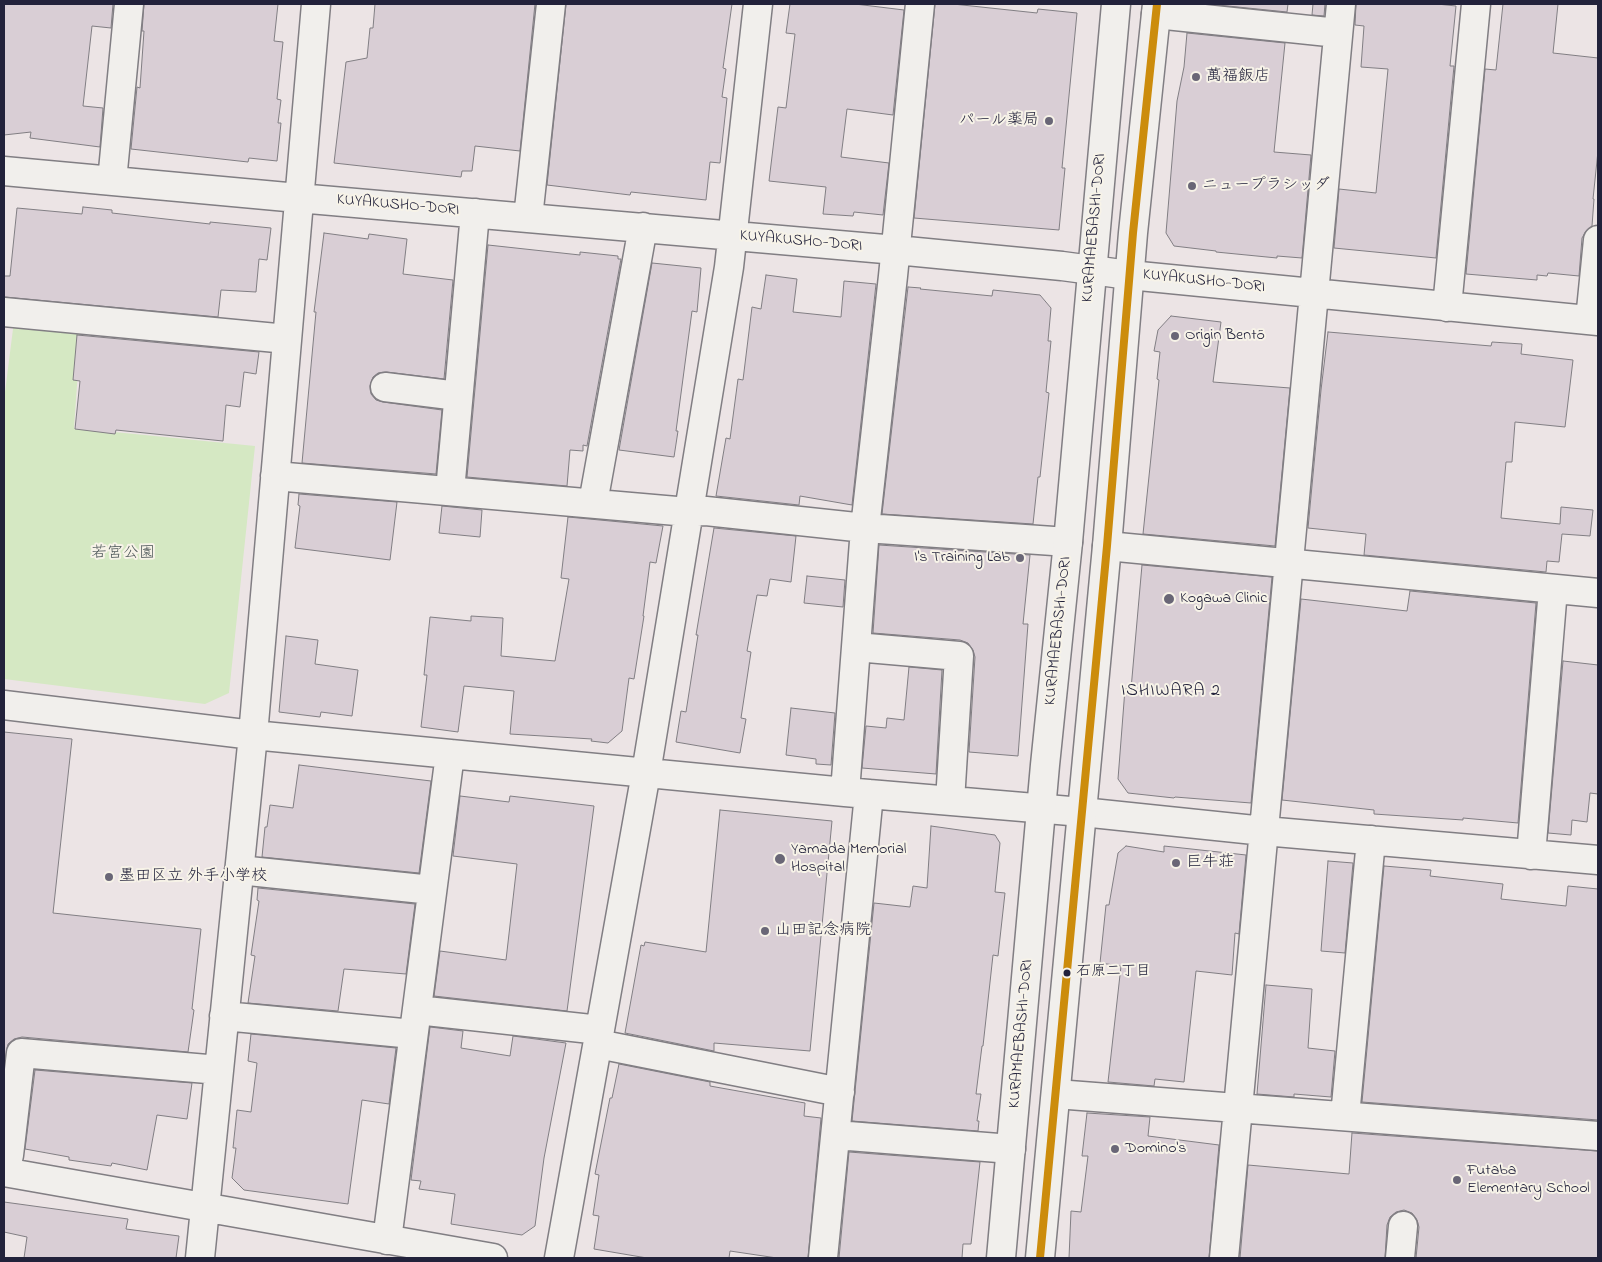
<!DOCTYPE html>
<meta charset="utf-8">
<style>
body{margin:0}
#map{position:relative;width:1602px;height:1262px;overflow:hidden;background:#ece4e5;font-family:"Indie Flower",sans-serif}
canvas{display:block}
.frame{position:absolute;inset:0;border:5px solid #22223b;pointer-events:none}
</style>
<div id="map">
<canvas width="1602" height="1262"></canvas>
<div class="frame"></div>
</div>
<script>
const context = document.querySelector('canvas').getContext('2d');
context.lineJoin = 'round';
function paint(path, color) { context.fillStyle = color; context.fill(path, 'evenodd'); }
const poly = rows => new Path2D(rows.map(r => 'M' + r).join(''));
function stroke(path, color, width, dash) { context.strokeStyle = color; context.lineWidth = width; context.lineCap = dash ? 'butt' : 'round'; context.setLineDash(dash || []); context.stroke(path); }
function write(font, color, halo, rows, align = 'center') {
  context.font = font + ' "Indie Flower","Klee One",sans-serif'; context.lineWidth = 4; context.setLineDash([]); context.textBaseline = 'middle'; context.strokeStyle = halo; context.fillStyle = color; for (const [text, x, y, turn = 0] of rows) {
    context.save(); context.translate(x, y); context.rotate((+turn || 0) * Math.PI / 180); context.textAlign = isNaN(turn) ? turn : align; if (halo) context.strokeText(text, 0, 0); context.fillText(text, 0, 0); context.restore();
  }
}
paint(poly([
 [14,321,81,328,74,428,255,446,229,693,205,704,4,679,4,400]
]), '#d5e8c3');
const building = poly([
 [4,4,113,4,111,28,92,26,83,106,103,108,100,147,30,138,31,132,4,135,4,4],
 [144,4,278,4,274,41,283,42,277,99,281,100,278,123,281,123,277,161,249,158,248,162,131,149,137,87,140,88,144,31,142,31,144,4],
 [375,4,535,4,520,151,475,146,472,171,462,171,461,177,334,163,346,62,367,58,370,28,373,28,375,4],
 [566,4,732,4,723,68,726,69,722,97,727,98,720,163,710,162,706,200,631,192,630,195,547,185,566,4],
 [790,4,855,4,904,10,893,115,847,109,841,157,889,163,883,215,854,212,853,216,823,214,826,187,769,181,778,107,786,108,795,34,786,33,790,4],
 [935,4,953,4,1037,13,1038,9,1077,13,1062,168,1065,168,1059,230,914,218,935,4],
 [1208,4,1288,4,1287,12,1208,4],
 [1313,4,1325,4,1324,16,1312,15,1313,4],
 [1356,4,1437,4,1456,6,1450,66,1454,66,1436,258,1334,248,1339,189,1376,193,1388,69,1361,67,1364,26,1355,25,1356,4],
 [1503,4,1558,4,1553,53,1598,58,1598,151,1593,199,1594,199,1592,226,1586,231,1582,238,1579,276,1548,273,1547,276,1537,275,1537,280,1466,274,1485,69,1496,70,1503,4],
 [1187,33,1285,43,1274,152,1311,155,1302,258,1277,256,1277,258,1216,252,1216,251,1174,246,1166,233,1177,101,1184,67,1187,33],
 [83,207,112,210,112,213,210,224,210,222,271,228,267,260,259,259,256,292,221,290,218,317,4,297,4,276,10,276,17,208,82,214,83,207],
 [324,233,368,239,369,234,407,239,403,274,453,280,444,379,386,372,378,373,373,377,370,386,371,394,376,400,383,402,442,410,436,474,302,463,316,312,314,312,324,233],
 [488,245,580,255,580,252,618,256,618,259,621,259,587,446,583,445,583,451,570,450,567,486,467,477,488,245],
 [652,263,701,268,697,312,692,311,676,431,678,431,674,457,619,450,652,263],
 [766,275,797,279,793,312,841,317,844,281,876,284,852,505,800,496,799,505,716,496,726,438,730,439,738,379,743,380,752,307,761,309,766,275],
 [908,287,921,288,920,289,992,296,993,290,1040,295,1051,308,1048,341,1051,341,1046,392,1049,393,1040,477,1038,477,1033,524,882,514,908,287],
 [1171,316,1221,322,1213,382,1290,388,1275,546,1143,534,1159,380,1157,379,1160,352,1154,351,1158,330,1171,316],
 [1328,332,1491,346,1492,342,1522,344,1521,354,1573,360,1565,427,1515,422,1512,462,1506,462,1501,518,1560,524,1561,507,1593,510,1590,536,1562,534,1559,562,1547,561,1546,572,1364,555,1366,534,1308,528,1321,390,1328,332],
 [77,335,259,352,256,374,244,372,240,407,226,405,223,441,116,430,115,434,75,429,80,381,73,380,77,335],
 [299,494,397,502,390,560,295,548,300,506,298,505,299,494],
 [442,506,482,510,480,537,439,533,442,506],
 [568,517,663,526,656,563,650,562,643,616,644,616,634,679,629,678,622,731,608,743,591,741,592,739,510,734,514,691,464,686,458,732,421,727,427,675,424,675,430,617,471,621,471,616,503,618,501,656,555,661,569,579,561,578,568,517],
 [714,528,796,536,791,582,770,579,767,596,757,595,747,651,751,652,741,718,746,719,740,753,676,742,681,711,686,712,698,635,696,635,714,528],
 [879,545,1030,555,1023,624,1028,624,1018,756,969,752,975,657,973,650,968,643,960,640,873,633,879,545],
 [1142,565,1272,577,1251,803,1175,797,1174,798,1128,793,1118,779,1125,689,1131,689,1142,565],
 [807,576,845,580,843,607,804,603,807,576],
 [1410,591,1536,603,1518,823,1463,818,1463,820,1374,814,1374,810,1282,800,1301,599,1407,611,1410,591],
 [286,636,318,640,315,664,358,670,352,716,321,712,320,717,279,712,286,636],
 [1563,661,1598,665,1598,794,1590,793,1587,822,1572,820,1571,835,1548,833,1563,661],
 [909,667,942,670,936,774,862,768,866,726,886,728,887,718,904,720,909,667],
 [791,708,835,713,831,765,816,764,816,759,786,755,791,708],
 [4,732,72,739,53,913,201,929,192,1009,194,1010,188,1052,22,1037,14,1039,8,1044,4,1066,4,732],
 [299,765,431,781,419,873,262,857,265,827,267,827,270,805,293,808,299,765],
 [460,796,509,802,510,796,594,806,567,1011,434,996,440,951,506,960,517,864,453,856,460,796],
 [720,810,832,821,810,1051,714,1043,714,1051,625,1033,641,945,644,946,645,942,706,952,720,810],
 [931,826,995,835,1000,843,995,892,1005,893,998,956,993,955,983,1046,982,1046,976,1094,981,1094,977,1121,979,1121,978,1131,852,1121,874,903,910,907,913,886,927,888,931,826],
 [1126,846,1164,852,1164,846,1246,855,1239,934,1235,933,1232,975,1196,971,1184,1082,1155,1079,1154,1086,1108,1082,1121,966,1100,963,1106,905,1109,905,1118,853,1126,846],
 [1328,861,1353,863,1345,953,1321,951,1328,861],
 [1384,866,1431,870,1430,876,1503,884,1501,899,1566,906,1568,886,1598,889,1598,1120,1362,1102,1384,866],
 [258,888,415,904,406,974,344,969,338,1011,248,1003,255,956,251,955,259,901,257,900,258,888],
 [1266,985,1312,989,1308,1048,1335,1051,1331,1097,1294,1094,1294,1097,1257,1094,1266,985],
 [430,1027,463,1031,461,1048,510,1056,513,1036,566,1043,544,1158,535,1226,522,1235,451,1224,455,1194,419,1189,421,1181,411,1180,430,1027],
 [251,1034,396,1048,389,1104,362,1100,348,1204,244,1190,232,1178,236,1148,233,1148,237,1110,251,1112,257,1063,248,1061,251,1034],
 [619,1064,710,1082,710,1086,805,1103,804,1116,821,1118,808,1258,777,1258,730,1251,729,1258,647,1258,594,1249,599,1216,593,1215,599,1175,595,1174,610,1098,612,1098,619,1064],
 [35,1070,192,1083,187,1119,157,1115,147,1170,112,1163,111,1166,69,1160,69,1157,25,1149,35,1070],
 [1087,1113,1150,1117,1148,1136,1219,1145,1209,1258,1069,1258,1071,1211,1081,1212,1088,1156,1082,1156,1087,1113],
 [1352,1133,1598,1151,1598,1258,1416,1258,1419,1227,1417,1220,1412,1213,1404,1210,1396,1212,1390,1217,1387,1225,1385,1258,1240,1258,1248,1165,1349,1174,1352,1133],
 [849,1152,980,1162,971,1244,963,1244,962,1258,839,1258,849,1152],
 [4,1202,128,1219,126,1229,179,1236,176,1258,24,1258,27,1237,4,1232,4,1202]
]);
paint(building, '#d9ced5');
stroke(building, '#817e83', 1);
const minor = poly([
 [1156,14,1338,33],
 [4,171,298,198,896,250,1062,266,1129,275,1598,321],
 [112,181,129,4],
 [528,218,551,4],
 [1447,307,1476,4],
 [4,312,287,339],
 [1590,320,1598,240],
 [385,387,458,396],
 [275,476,688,512,706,511,865,528,1068,542],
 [450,491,475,213],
 [593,503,643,227],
 [1107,546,1598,593],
 [856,647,959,656,950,801],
 [4,705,253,735,845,792,1082,812,1264,831,1598,860],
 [845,792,865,528,893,276,920,4],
 [1531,855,1553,589],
 [239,870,432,890],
 [417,1010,600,1030],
 [224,1016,413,1034],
 [598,1044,840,1092],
 [1056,1094,1598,1136],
 [1345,1116,1371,840],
 [836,1135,1011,1149],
 [4,1172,493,1258],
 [5,1172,9,1155,21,1053,219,1070],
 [387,1240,450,754],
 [200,1258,253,735,316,4],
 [559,1258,646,773,729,267,758,4],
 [823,1258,869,794],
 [1224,1258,1341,4],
 [1400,1258,1403,1226]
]);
const major = poly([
 [1001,1258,1045,765,1068,542,1116,4],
 [1040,1258,1107,546,1133,233,1157,4]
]);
stroke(minor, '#817e83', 31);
stroke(major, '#817e83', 31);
stroke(minor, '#f1efec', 28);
stroke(major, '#f1efec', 28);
stroke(poly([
 [1040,1258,1107,546,1133,233,1157,4]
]), '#cc8c0c', 8);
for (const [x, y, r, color] of [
 [1196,77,5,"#696676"],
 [1049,121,5,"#696676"],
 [1192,186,5,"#696676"],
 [1175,336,5,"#696676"],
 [1020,558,5,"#696676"],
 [1169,599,6,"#696676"],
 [780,859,6,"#696676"],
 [1176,863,5,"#696676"],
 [109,877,5,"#696676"],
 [765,931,5,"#696676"],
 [1067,973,4.5,"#22223b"],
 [1115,1149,5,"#696676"],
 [1457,1180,5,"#696676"]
]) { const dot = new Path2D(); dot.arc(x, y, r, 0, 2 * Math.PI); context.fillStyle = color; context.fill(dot); stroke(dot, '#f7f3e8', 2); }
write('15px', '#22223b', '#f7f3e8', [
 ["石原二丁目",1076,973]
], 'left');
write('16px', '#22223b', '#f7f3e8', [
 ["萬福飯店",1206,77],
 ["パール薬局",1039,121,"right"],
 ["ニュープラシッダ",1202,186],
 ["Origin Bentō",1185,336],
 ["I's Training Lab",1010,558,"right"],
 ["Kogawa Clinic",1180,599],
 ["Yamada Memorial",791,850],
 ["Hospital",791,868],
 ["巨牛荘",1186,863],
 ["墨田区立 外手小学校",119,877],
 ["山田記念病院",775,931],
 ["Domino's",1125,1149],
 ["Futaba",1467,1171],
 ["Elementary School",1467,1189]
], 'left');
write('16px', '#22223b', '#f7f3e8', [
 ["KUYAKUSHO-DORI",398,206,5],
 ["KURAMAEBASHI-DORI",1095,228,-85],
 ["KUYAKUSHO-DORI",801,242,5],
 ["KUYAKUSHO-DORI",1204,282,6],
 ["KURAMAEBASHI-DORI",1059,631,-84],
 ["KURAMAEBASHI-DORI",1022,1034,-85]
]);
write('16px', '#4a5456', '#f7f3e8', [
 ["若宮公園",123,554]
]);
context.letterSpacing = '1px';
write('18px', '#22223b', '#f7f3e8', [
 ["ISHIWARA 2",1171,692]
]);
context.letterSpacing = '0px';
</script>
